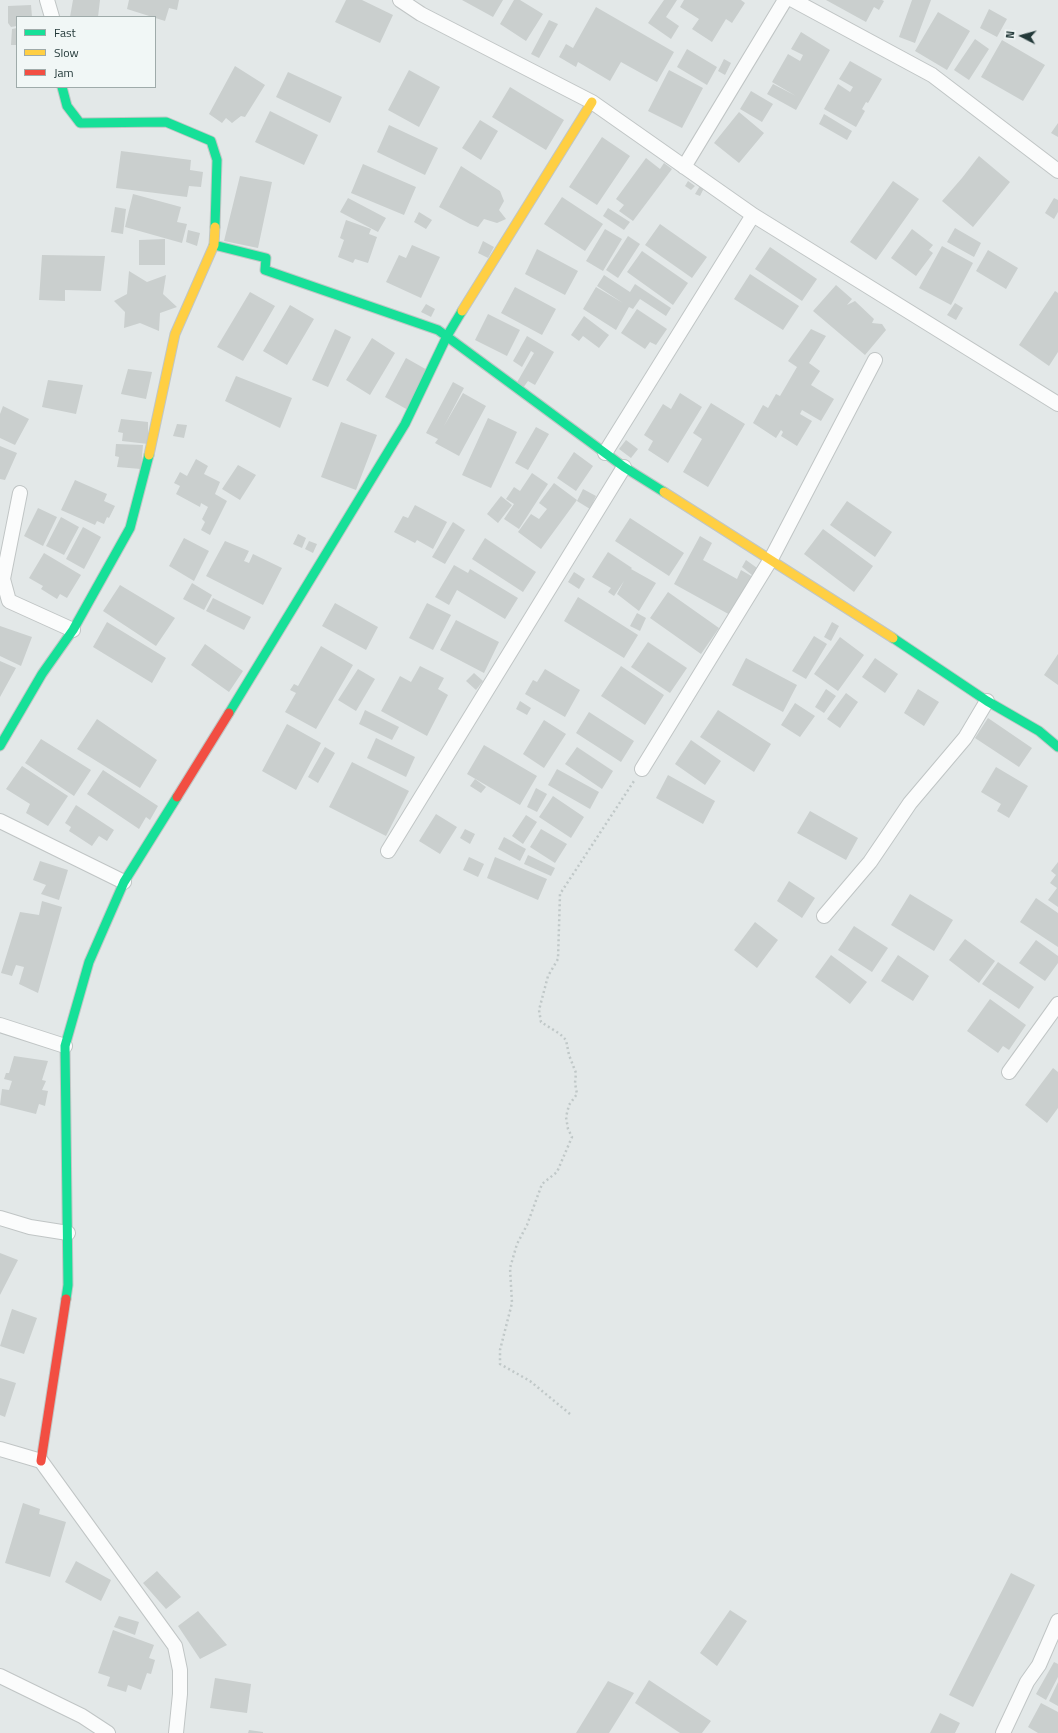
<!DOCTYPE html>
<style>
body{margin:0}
#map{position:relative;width:1058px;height:1733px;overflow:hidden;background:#e3e8e8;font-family:"Titillium Web",sans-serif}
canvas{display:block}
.legend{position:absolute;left:16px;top:16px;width:140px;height:72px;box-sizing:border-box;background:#f1f7f6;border:1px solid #9fabaa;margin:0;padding:5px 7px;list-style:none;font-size:12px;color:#233939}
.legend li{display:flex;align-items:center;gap:8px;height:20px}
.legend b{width:20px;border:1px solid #9fabaa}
.north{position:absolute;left:1002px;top:16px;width:40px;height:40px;-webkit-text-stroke:3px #f1f7f6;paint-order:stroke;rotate:276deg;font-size:11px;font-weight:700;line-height:16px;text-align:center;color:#233939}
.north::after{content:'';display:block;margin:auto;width:14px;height:18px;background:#233939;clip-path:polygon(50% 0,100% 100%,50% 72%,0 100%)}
</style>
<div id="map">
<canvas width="1058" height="1733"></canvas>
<ul class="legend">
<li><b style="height:5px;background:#16e098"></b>Fast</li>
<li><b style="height:5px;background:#ffcf43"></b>Slow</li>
<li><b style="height:5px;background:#f24e42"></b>Jam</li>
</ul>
<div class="north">N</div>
</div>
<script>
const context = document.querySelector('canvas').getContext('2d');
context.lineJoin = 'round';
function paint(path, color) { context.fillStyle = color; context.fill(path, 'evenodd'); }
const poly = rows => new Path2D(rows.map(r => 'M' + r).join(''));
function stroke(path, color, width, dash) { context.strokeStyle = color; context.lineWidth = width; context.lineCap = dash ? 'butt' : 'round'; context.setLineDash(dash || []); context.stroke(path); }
paint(poly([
 [73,0,100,0,98,17,70,17],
 [129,0,179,0,177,10,169,8,165,21,127,9],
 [346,0,362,0,393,15,380,43,335,22],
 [462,0,503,0,493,17],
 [514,0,520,0,543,14,526,41,500,24],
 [664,0,677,0,666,17,679,26,671,39,648,23],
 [684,0,741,0,745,3,732,23,726,19,712,42,692,29,699,19,680,7],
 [826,0,882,0,884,1,879,10,874,7,866,22],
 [912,0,931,0,915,43,899,37],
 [31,5,32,17,17,17,17,26,11,27,8,23,8,6],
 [596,7,674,52,657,82,621,62,610,81,578,62,576,67,559,57,566,44,573,48],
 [989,9,1007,19,997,37,980,28],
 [938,12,970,31,947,70,915,51],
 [549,20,558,24,539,58,531,54],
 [17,28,17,45,11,45,12,29],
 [801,32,830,50,796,110,767,94,773,84,796,96,772,82,788,54,800,61,803,55,791,49],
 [975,39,989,49,969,80,954,70],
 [1002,40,1045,65,1023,101,981,77],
 [687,49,717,67,707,85,677,67],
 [724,59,731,63,725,75,718,71],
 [850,61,882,79,868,103,866,102,862,109,865,111,856,127,824,109,838,84,850,92,853,87,839,79],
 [235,66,265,85,245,117,241,116,232,123,226,118,222,123,209,114],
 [409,70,440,87,419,127,388,110],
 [669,70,703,88,682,128,648,111],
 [288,72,342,97,330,123,276,97],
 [510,87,564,120,546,150,492,117],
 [751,91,773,104,762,122,740,109],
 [270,111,318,135,304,165,255,142],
 [739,112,764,133,739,163,714,143],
 [824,114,852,131,847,140,819,124],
 [480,120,498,131,481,160,462,148],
 [1058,123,1058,137,1051,133],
 [389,125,438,148,425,175,377,152],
 [602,137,630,156,597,205,569,187],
 [121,151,191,160,190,170,203,172,201,187,189,186,187,197,116,188],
 [979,156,1010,182,973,227,942,201,962,178],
 [646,158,660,169,664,163,672,169,633,221,619,211,624,205,616,199],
 [363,164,416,187,404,215,351,193],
 [461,166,500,191,504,201,499,210,506,219,497,223,484,219,478,227,470,224,439,207],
 [240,176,272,182,258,248,224,241],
 [688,181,695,186,691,190,685,186],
 [893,181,919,199,876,260,850,242],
 [701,184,705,186,700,196,695,194],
 [133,194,181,207,177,222,187,224,182,243,125,227],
 [562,197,603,224,585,251,544,224],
 [348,198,386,218,378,232,340,212],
 [1054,198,1058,200,1058,212,1054,219,1045,213],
 [115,207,126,209,123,234,111,232],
 [608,208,630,222,624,230,603,216],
 [419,212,432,220,426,229,414,222],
 [346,220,371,229,369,234,377,237,368,263,355,259,353,263,338,257,344,240,340,238],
 [660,224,707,257,692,278,645,245],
 [955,228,981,243,974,257,947,242],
 [605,229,622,239,603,271,586,261],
 [912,229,933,245,929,250,933,253,916,276,891,258],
 [188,230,200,233,197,246,186,242],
 [628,236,640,244,618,278,606,270],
 [165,239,165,265,139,265,139,240],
 [483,241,494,247,488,258,478,253],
 [412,245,440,257,421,298,386,282,399,255,406,258],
 [942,246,973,263,951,305,919,288],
 [770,247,817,279,802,301,755,269],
 [537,249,578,271,565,295,525,274],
 [988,250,1018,268,1006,289,976,271],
 [642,251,688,283,673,305,627,272],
 [42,255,105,256,101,291,65,290,65,301,39,300],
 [129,271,147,282,166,275,163,294,177,307,160,313,159,331,140,323,124,328,125,312,114,301,127,294],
 [750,274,799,306,783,330,734,299],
 [604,275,630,292,635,284,671,308,666,316,640,299,633,309,629,307,616,330,583,309,596,287,623,303,597,286],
 [836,285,852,299,847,305,855,301,874,319,872,323,882,324,886,330,865,355,813,311],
 [515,287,556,309,542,335,501,313],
 [1055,291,1058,293,1058,352,1049,366,1019,345],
 [250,292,275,306,243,361,217,347],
 [955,303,963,308,956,320,947,315],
 [426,304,435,309,431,317,421,312],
 [290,305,314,319,287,365,263,351],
 [637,309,667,329,656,345,650,342,645,349,621,333],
 [488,314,520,330,507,356,475,340],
 [584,316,609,335,599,348,583,336,579,341,571,335],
 [335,329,351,337,328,387,312,380],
 [811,329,826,336,809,363,820,371,811,385,834,399,821,421,802,410,800,414,812,421,797,446,781,436,783,432,781,430,776,438,753,423,763,405,768,408,776,394,780,396,797,367,788,361],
 [527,336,554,352,535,385,528,381,523,388,516,384,534,353,531,351,522,367,513,361],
 [372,338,395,353,370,395,346,380],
 [406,358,429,371,408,410,385,397],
 [128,369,152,372,146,399,121,394],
 [236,376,292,398,280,428,225,401],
 [48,380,83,385,76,414,42,407],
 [453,382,464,388,444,426,463,393,486,406,459,456,435,443,438,439,426,433],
 [680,393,702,407,668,463,648,450,653,441,644,435,663,404,671,409],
 [711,403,745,424,708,487,683,472,702,439,693,433],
 [3,406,29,419,15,445,0,438,0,414],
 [488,418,517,432,491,488,462,475],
 [121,419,148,422,148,444,122,441,123,433,118,432],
 [341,422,377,435,356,490,321,477],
 [177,424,187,425,184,438,173,436],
 [536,427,549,434,528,470,515,463],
 [626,440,638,449,631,458,619,449],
 [116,444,143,445,141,469,117,467,119,457,115,456],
 [0,446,17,453,5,480,0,479],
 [574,452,593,466,576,491,557,478],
 [196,459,208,466,204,474,220,482,215,494,227,501,210,535,201,530,205,522,202,519,208,507,201,503,200,507,176,494,180,486,174,483,180,472,187,476],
 [238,465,256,475,240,500,222,489],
 [532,473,548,484,519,529,504,519,514,504,506,499,514,487,520,491],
 [75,480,107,494,104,501,115,506,109,518,107,517,104,524,97,521,95,525,61,510],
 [554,483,577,500,541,549,518,532,531,514,539,519,547,509,539,503],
 [583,489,596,496,590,509,577,501],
 [501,496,512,505,498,523,487,514],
 [847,501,892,532,875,557,830,525],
 [415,505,447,522,433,549,417,540,415,543,394,532,403,516,408,518],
 [38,508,57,517,43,546,24,536],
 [61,517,79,527,64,555,46,546],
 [630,518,684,553,669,576,615,541],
 [453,522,465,530,445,564,432,557],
 [83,527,101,537,84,569,66,559],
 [823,529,873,566,854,592,804,554],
 [298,534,306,538,302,548,293,544],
 [700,536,712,543,703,560,737,579,741,570,760,581,732,616,674,584],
 [184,538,209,551,194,581,169,566],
 [485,538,536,572,523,592,472,559],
 [225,541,249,551,244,561,249,563,253,554,282,568,263,605,206,576],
 [309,541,317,544,313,553,305,549],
 [608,552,632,568,631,569,656,583,639,611,617,594,624,581,614,596,608,592,611,588,592,577],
 [44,553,81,575,67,598,60,594,57,599,41,589,43,586,29,578],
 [746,560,764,573,758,580,742,567],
 [454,565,468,573,470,569,518,598,505,619,457,590,449,605,435,597],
 [574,572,585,579,579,589,568,582],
 [192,583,212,595,204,610,183,599],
 [120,585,175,618,156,646,103,611],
 [668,592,719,628,701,654,650,618],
 [578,597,638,635,624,658,564,621],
 [213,598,251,617,244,630,206,611],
 [335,603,378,627,366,650,322,626],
 [427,603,451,615,433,650,409,638],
 [637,613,646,618,640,631,630,626],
 [456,620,499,642,484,673,440,650],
 [107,622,166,658,152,683,93,647],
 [832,622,839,626,831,641,824,637],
 [0,626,32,637,21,666,0,656],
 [814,636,827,644,806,679,792,671],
 [840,637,864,655,838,691,814,674],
 [648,642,687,668,670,693,631,667],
 [205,644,243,671,229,692,191,665],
 [321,646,353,665,316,729,285,712,296,693,290,690,294,684,298,686],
 [1058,654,1058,685,1044,675],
 [746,658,797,685,783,712,732,685],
 [875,658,898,674,885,693,862,677],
 [0,661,16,668,0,697],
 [420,666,444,678,438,689,448,695,427,736,381,711,400,676,411,682],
 [621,666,664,695,645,725,601,696],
 [358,669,375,679,356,711,338,700],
 [545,669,580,690,565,717,525,694,533,680,537,682],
 [474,673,483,681,476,690,466,681],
 [826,689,836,696,824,713,815,707],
 [918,689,939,702,924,726,904,713],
 [846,693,858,702,840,728,827,719],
 [520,701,531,708,527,715,516,709],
 [795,703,815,716,800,737,781,725],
 [365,710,399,727,392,740,359,724],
 [718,710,771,744,754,772,700,737],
 [589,712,634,741,621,762,576,733],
 [988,718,1032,748,1019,767,975,738],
 [97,719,157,760,140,788,77,749],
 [544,720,566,734,544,768,523,754],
 [287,724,321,743,296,790,262,771],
 [376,738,415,757,406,777,367,758],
 [41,739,91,770,74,796,25,763],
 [691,740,721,761,705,785,675,764],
 [484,745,537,776,520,805,467,774],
 [325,747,335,753,318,783,308,777],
 [577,747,613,771,602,789,565,764],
 [352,762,409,791,386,836,329,807],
 [22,766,68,796,48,826,26,813,30,804,6,789],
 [996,767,1028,786,1009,818,997,811,1001,804,981,792],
 [557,769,599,792,590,809,548,785],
 [103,770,158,806,150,820,146,817,139,829,87,794],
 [668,775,715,801,703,824,656,798],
 [475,779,486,787,481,793,470,786],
 [536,788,547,794,537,812,527,807],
 [553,796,584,817,571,838,539,817],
 [76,805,114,830,107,841,99,836,92,846,69,831,71,827,65,823],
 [810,811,858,838,846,860,797,833],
 [436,814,457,827,440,854,419,841],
 [526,815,537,822,523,844,512,836],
 [465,829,475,834,470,844,460,838],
 [541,829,567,844,555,863,530,847],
 [504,837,526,849,520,861,498,849],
 [528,855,555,868,551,876,524,864],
 [469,857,484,864,478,877,463,870],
 [495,857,547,879,538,900,487,878],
 [40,861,68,870,59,900,41,894,46,885,33,880],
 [1058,862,1058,907,1048,900,1057,888,1050,883,1056,875,1051,871],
 [789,881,815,898,802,918,777,901],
 [910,894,953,920,934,951,891,925],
 [1036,898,1058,913,1058,947,1020,922],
 [42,901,62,907,38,993,19,984,24,967,16,965,12,976,1,973,20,912,39,915],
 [755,922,778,940,757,968,734,950],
 [854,926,888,948,872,972,838,950],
 [965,939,995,961,979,983,949,960],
 [1036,940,1058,956,1058,963,1045,981,1019,963],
 [831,955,867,982,850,1004,815,977],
 [898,955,929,976,913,1001,881,981],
 [998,962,1034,987,1019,1009,982,984],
 [990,999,1026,1025,1009,1050,1003,1046,998,1053,967,1031],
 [14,1056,48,1061,42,1080,46,1081,42,1090,48,1091,45,1106,39,1104,36,1114,0,1105,2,1089,9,1090,12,1081,4,1079,6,1073,9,1073],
 [1053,1068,1058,1072,1058,1108,1047,1123,1025,1105],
 [0,1253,18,1260,0,1295],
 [12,1309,37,1318,24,1354,0,1346],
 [0,1378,16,1383,5,1417,0,1415],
 [23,1503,40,1509,39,1514,66,1522,50,1577,5,1563],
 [76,1561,111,1580,101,1601,65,1582],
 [157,1571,181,1597,166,1609,143,1583],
 [1011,1573,1035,1585,973,1707,949,1695],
 [730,1610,747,1621,717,1666,700,1653],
 [198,1611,227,1645,200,1659,178,1626],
 [119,1616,139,1622,135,1635,114,1627],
 [113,1630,154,1645,149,1658,155,1660,151,1674,147,1673,141,1690,128,1685,126,1692,107,1686,110,1677,98,1673],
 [1054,1662,1058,1664,1058,1677,1046,1700,1036,1694],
 [215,1678,251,1684,247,1713,210,1708],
 [649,1680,711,1721,702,1733,680,1733,635,1703],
 [608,1681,634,1693,609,1733,576,1733],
 [1058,1682,1058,1706,1049,1701],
 [1041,1703,1058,1712,1058,1733,1038,1733,1028,1727],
 [940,1713,960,1723,955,1733,930,1733],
 [249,1730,263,1732,263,1733,248,1733]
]), '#cacfce');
const street = poly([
 [47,0,52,17],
 [400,0,421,14,592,102,753,215,1058,404],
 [793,0,932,75,1058,171],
 [684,167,785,0],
 [605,453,753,215],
 [20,493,3,579,9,601,73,630],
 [642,769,771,559,875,360],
 [0,821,124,882],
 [388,851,624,467],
 [824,916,870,862,910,803,965,738,987,701],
 [0,1025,65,1046],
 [1009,1072,1058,1004],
 [0,1218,30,1227,68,1233],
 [0,1449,41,1461,175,1646,180,1670,180,1694,176,1733],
 [0,1676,82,1716,108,1733],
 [1003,1733,1027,1682,1039,1665,1058,1621]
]);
const fast = poly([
 [62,87,67,106,80,123,166,122,211,141,217,160,215,227],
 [214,245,266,258,265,270,438,330,624,467,664,492],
 [893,638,987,701,1039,731,1058,747],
 [229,713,405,424,447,336,462,311],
 [0,746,42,674,73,630,130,528,149,455],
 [66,1299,68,1285,65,1046,89,962,124,882,177,797]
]);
const slow = poly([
 [462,311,592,102],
 [149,455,175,334,214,245,215,227],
 [664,492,893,638]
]);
const jam = poly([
 [177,797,229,713],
 [41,1461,66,1299]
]);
stroke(street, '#c0c5c5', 16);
stroke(fast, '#c0c6c5', 11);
stroke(slow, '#c0c6c5', 11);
stroke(jam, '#c0c6c5', 11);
stroke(poly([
 [570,1414,530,1381,500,1364,500,1350,512,1303,510,1268,517,1244,527,1225,542,1184,557,1172,572,1137,568,1129,566,1117,569,1105,577,1094,575,1083,576,1073,569,1055,566,1040,560,1034,541,1022,539,1010,548,976,558,959,560,894,634,781]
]), '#c0c8c8', 2.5, [2, 3]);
stroke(street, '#fbfcfc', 14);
stroke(fast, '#16e098', 9);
stroke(slow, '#ffcf43', 9);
stroke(jam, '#f24e42', 9);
</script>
